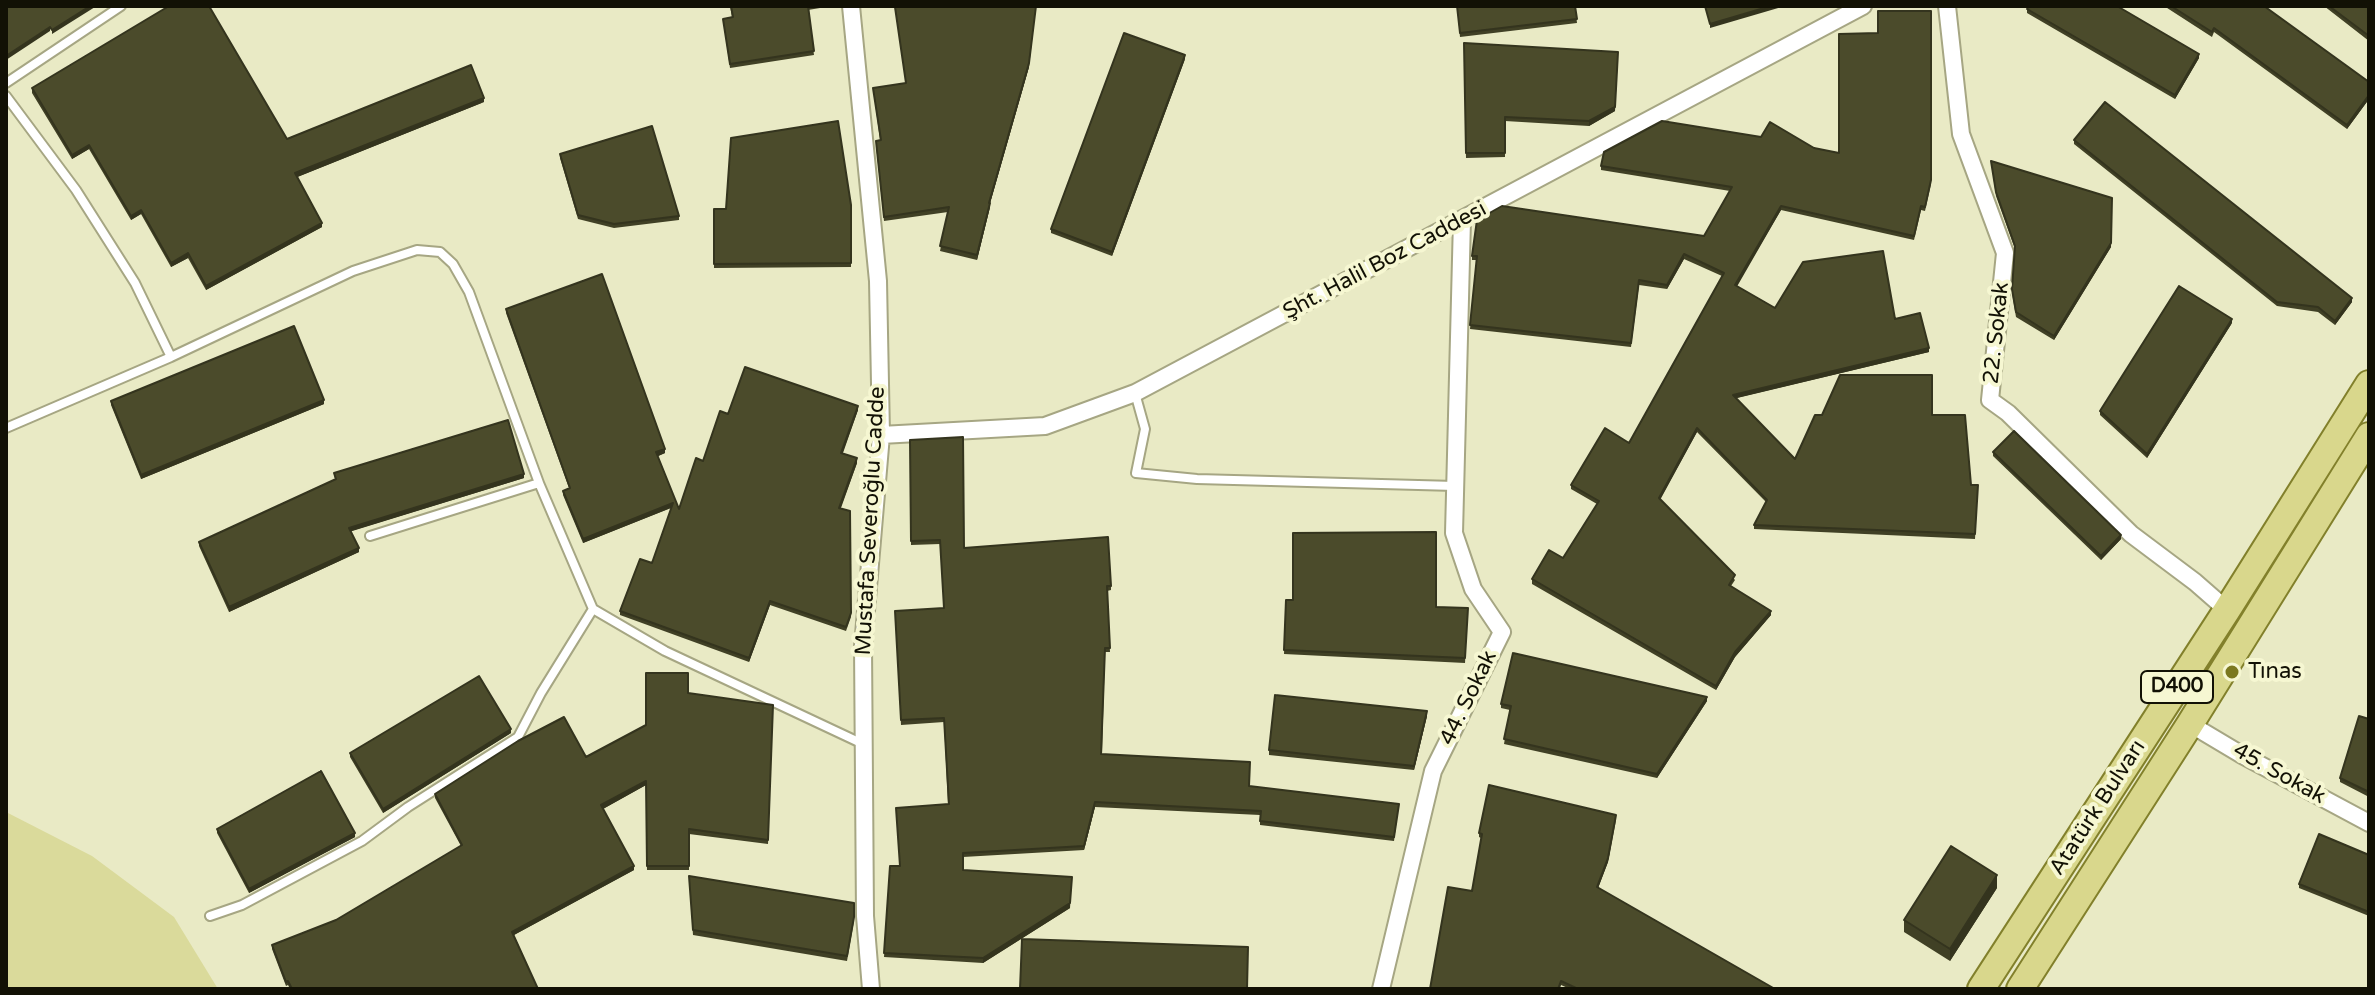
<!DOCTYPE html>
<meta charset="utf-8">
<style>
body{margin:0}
#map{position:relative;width:2375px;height:995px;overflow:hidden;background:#e9eac5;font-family:"Varela Round",sans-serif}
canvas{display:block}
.frame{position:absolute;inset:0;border:8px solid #121105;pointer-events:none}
</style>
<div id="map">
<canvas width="2375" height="995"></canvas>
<div class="frame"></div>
</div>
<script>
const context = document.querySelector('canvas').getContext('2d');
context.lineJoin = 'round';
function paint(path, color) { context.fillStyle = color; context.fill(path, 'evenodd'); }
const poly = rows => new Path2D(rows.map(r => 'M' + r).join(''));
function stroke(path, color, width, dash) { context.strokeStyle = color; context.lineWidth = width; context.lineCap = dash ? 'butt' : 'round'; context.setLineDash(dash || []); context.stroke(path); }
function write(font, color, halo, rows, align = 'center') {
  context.font = font + ' "Varela Round",sans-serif'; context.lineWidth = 8; context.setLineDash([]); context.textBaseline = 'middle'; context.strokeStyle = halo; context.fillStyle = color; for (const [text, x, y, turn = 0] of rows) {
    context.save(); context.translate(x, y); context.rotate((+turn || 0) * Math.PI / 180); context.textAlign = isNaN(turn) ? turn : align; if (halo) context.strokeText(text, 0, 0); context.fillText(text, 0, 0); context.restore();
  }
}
paint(poly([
 [6,812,92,856,174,917,218,989,6,989]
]), '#dada9b');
const lane = poly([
 [6,83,121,6],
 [6,96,76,190,135,283,171,357],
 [1135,393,1145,429,1136,473,1197,479,1455,486],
 [6,428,171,357,353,271,417,250,440,252,453,264,469,292,539,483],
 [370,536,539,483,593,609,665,651,863,744],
 [210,916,242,905,362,841,408,807,518,737,541,693,593,609]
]);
const street = poly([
 [851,6,878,281,881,435,863,646,865,916,871,989],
 [1947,6,1961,134,2005,253,1990,400,2008,413,2131,534,2195,582,2227,610],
 [881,435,1045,426,1135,393,1863,6],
 [2190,724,2242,755,2369,823],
 [1381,989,1433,771,1502,632,1473,589,1454,533,1462,220]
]);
const primary = poly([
 [1981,989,2227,610,2369,384],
 [2020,989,2190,724,2369,436]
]);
stroke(lane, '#a6a683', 12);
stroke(street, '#a6a683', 20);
stroke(primary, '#82802b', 30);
stroke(lane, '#fff', 8);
stroke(street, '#fff', 16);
stroke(primary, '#d9d78c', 26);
paint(poly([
 [730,6,820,6,820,8,808,10,814,55,730,68,723,19,732,17],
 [1457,6,1575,6,1577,23,1460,37],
 [2164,6,2264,6,2369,82,2369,99,2347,129,2214,32,2212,37],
 [2324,6,2369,6,2369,41],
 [895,7,1029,67,990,203,990,207,977,260,940,251,948,212,884,221,876,145,880,140,873,88,906,83],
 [2027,9,2199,58,2175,99,2027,13],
 [1464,43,1615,111,1589,126,1505,121,1505,157,1466,158],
 [1185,59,1112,256,1051,233,1051,229],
 [32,88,287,139,484,102,297,177,322,227,206,290,188,258,171,267,141,214,131,220,89,149,72,159,32,93],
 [2074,140,2352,302,2335,325,2318,312,2277,306,2074,144],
 [1814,148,1931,184,1925,211,1921,210,1914,240,1781,210,1736,286,1775,308,1895,319,1929,352,1736,398,1795,459,1932,415,1971,485,1978,485,1975,539,1754,529,1754,525,1766,502,1697,432,1660,499,1735,580,1731,586,1771,615,1735,657,1716,690,1532,584,1532,579,1563,558,1597,504,1571,489,1571,485,1629,443,1722,276,1684,259,1667,289,1639,285,1631,347,1470,329,1477,260,1472,260,1472,256,1704,236,1730,191,1601,170,1601,166],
 [560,154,679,216,679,220,614,228,578,219,560,158],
 [1991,161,2111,247,2054,340,2016,317,2012,293,2015,249,1996,196],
 [851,205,851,267,714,268,714,209],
 [506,309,665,453,658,456,679,509,728,414,858,410,843,453,857,463,841,508,851,617,846,631,770,605,749,662,620,615,620,611,652,563,671,508,583,543,563,495,563,491,569,488,506,313],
 [2232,323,2147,458,2100,415,2100,411],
 [111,401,324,404,141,479,111,405],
 [910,440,964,548,1111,586,1111,590,1107,591,1110,652,1105,652,1102,754,1249,786,1399,804,1394,841,1260,825,1260,815,1095,807,1084,850,963,857,963,870,1070,908,983,963,884,957,890,866,899,866,948,805,944,722,901,725,895,611,944,608,940,544,911,545],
 [1993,452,2121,539,2101,560,1993,456],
 [334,473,524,478,351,531,359,552,229,612,199,546,199,542,335,480],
 [1286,600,1468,608,1465,663,1284,654],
 [688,693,773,705,768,844,689,834,689,870,647,870,646,785,603,809,634,870,514,935,538,989,290,989,288,985,286,986,272,949,272,945,336,920,461,846,435,798,435,794,586,757,646,725],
 [1707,701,1657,778,1504,744,1510,710,1501,708,1501,704],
 [1427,716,1414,770,1269,755,1269,750],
 [2369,719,2369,797,2340,782,2340,778],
 [511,733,383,813,350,757,350,753],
 [1616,820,1608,862,1598,888,1775,989,1570,989,1561,985,1560,989,1430,989,1472,891,1481,838,1479,837,1479,833],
 [217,829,355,837,249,893,217,833],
 [2369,855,2369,916,2299,888,2299,884],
 [689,876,854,921,847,961,693,935],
 [1997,888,1950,961,1904,932,1904,920]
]), '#404025');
paint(poly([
 [90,6,95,7,52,34,52,30],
 [1036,6,1029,67,989,207,989,203],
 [1771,6,1785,6,1710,28,1710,24],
 [50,27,50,31,6,60,6,56],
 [2199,54,2199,58,2175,99,2175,95],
 [1185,55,1185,59,1112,256,1112,252],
 [1618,56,1615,111,1589,126,1589,121],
 [2369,95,2369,99,2347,129,2347,125],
 [484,98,484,102,295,178,295,173],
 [89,145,89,149,72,159,72,155],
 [2112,198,2111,247,2054,340,2054,336],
 [990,203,990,207,977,260,977,255],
 [1781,206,1781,210,1735,290,1735,285],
 [141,210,141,214,131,220,131,216],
 [322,223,322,227,206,290,206,286],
 [188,253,188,258,171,267,171,263],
 [1684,254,1684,259,1667,289,1667,285],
 [2352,298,2352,302,2335,325,2335,321],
 [2232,319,2232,323,2147,458,2147,454],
 [1929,348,1929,352,1733,399,1733,395],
 [324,400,324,404,141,479,141,475],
 [858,406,858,410,841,457,841,453],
 [1697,428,1697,432,1659,502,1659,498],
 [665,449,665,453,656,457,656,452],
 [857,458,857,463,839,512,839,508],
 [524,474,524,478,349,532,349,528],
 [673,503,673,507,583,543,583,539],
 [2121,535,2121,539,2101,560,2101,556],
 [359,548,359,552,229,612,229,607],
 [770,601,770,605,749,662,749,658],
 [1771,611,1771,615,1735,657,1716,690,1716,686,1735,652],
 [1707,697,1707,701,1657,778,1657,774],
 [1427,711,1427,716,1414,770,1414,766],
 [511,729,511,733,383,813,383,809],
 [646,781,646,785,601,810,601,805],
 [1095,802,1095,807,1084,850,1084,846],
 [1616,815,1608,862,1597,891,1597,887],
 [355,833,355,837,249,893,249,889],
 [634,866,634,870,512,936,512,932],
 [1997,875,1997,888,1950,961,1950,949],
 [1072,877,1070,908,983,963,983,958]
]), '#34341e');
const building = poly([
 [6,6,90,6,52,30,50,27,6,56,6,6],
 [169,6,209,6,287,139,471,65,484,98,295,173,322,223,206,286,188,253,171,263,141,210,131,216,89,145,72,155,32,88,169,6],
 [731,6,808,6,814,51,730,64,723,19,733,17,731,6],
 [903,6,1036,6,1029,63,989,203,990,203,977,255,940,246,949,207,884,217,876,141,881,140,873,88,906,83,895,7,903,6],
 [1457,6,1575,6,1577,19,1460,33,1457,6],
 [1705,6,1771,6,1710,24,1705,6],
 [2029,6,2117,6,2199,54,2175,95,2027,9,2029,6],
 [2171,6,2264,6,2369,82,2369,95,2347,125,2214,28,2212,32,2171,6],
 [2329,6,2369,6,2369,36,2329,6],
 [1878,11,1931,11,1931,180,1925,207,1921,206,1914,236,1781,206,1735,285,1775,308,1803,262,1883,251,1895,319,1920,313,1929,348,1733,395,1795,459,1815,415,1822,415,1840,375,1932,375,1932,415,1965,415,1971,485,1978,485,1975,534,1754,525,1767,500,1697,428,1659,498,1735,575,1729,585,1771,611,1735,652,1716,686,1532,579,1549,550,1563,558,1599,501,1571,485,1605,428,1629,443,1724,273,1684,254,1667,285,1639,280,1631,343,1470,325,1477,256,1472,256,1477,220,1502,206,1704,236,1732,187,1601,166,1604,152,1662,121,1761,137,1770,122,1814,148,1839,153,1839,34,1878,33,1878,11],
 [1124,33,1185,55,1112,252,1051,229,1124,33],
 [1464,43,1618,52,1615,107,1589,121,1505,117,1505,153,1466,153,1464,43],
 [2105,102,2352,298,2335,321,2318,307,2277,302,2074,140,2105,102],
 [838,121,851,205,851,263,714,264,714,209,726,209,731,138,838,121],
 [652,126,679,216,614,224,578,215,560,154,652,126],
 [1991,161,2112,198,2111,243,2054,336,2016,312,2012,289,2015,246,1996,192,1991,161],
 [602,274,665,449,656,452,679,509,696,458,703,461,720,411,728,414,745,367,858,406,841,453,857,458,839,508,850,511,851,613,846,627,770,601,749,658,620,611,640,559,652,563,673,503,583,539,563,491,570,488,506,309,602,274],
 [2179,286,2232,319,2147,454,2100,411,2179,286],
 [294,326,324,400,141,475,111,401,294,326],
 [508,420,524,474,349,528,359,548,229,607,199,542,336,479,334,473,508,420],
 [2014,431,2121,535,2101,556,1993,452,2014,431],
 [963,437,964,548,1108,537,1111,586,1107,586,1110,648,1105,648,1101,754,1250,762,1249,786,1399,804,1394,837,1260,821,1261,811,1095,802,1084,846,963,853,963,870,1072,877,1070,903,983,958,884,953,890,866,900,866,896,808,949,804,944,718,901,720,895,611,944,608,940,540,911,541,910,440,963,437],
 [1436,532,1436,607,1468,608,1465,658,1284,650,1286,600,1293,600,1293,533,1436,532],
 [1513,653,1707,697,1657,774,1504,739,1511,706,1501,704,1513,653],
 [646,673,688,673,688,693,773,705,768,840,689,829,689,866,647,866,646,781,601,805,634,866,512,932,538,989,292,989,288,981,286,982,272,945,336,920,462,845,435,794,518,741,564,717,586,757,646,725,646,673],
 [479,676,511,729,383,809,350,753,479,676],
 [1275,695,1427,711,1414,766,1269,750,1275,695],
 [2359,716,2369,719,2369,792,2340,778,2359,716],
 [321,771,355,833,249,889,217,829,321,771],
 [1489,785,1616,815,1608,858,1597,887,1775,989,1578,989,1561,981,1558,989,1430,989,1448,887,1472,891,1482,834,1479,833,1489,785],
 [2319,834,2369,855,2369,912,2299,884,2319,834],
 [1951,846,1997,875,1950,949,1904,920,1951,846],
 [689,876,854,903,854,917,847,956,693,930,689,876],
 [1022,939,1248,947,1247,989,1020,989,1022,939]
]);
paint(building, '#4b4b2b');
stroke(building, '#34341e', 2);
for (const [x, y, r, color] of [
 [2232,672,8,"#7b781f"]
]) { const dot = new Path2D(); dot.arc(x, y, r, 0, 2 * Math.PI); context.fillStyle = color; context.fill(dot); stroke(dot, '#f6f7d2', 3); }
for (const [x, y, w] of [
 [2177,687,72]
]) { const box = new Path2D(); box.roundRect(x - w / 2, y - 16, w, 32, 6); context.fillStyle = '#f6f7d2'; context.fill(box); stroke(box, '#121105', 2); }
write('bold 20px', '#121105', null, [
 ["D400",2177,687]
]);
write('22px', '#121105', '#f6f7d2', [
 ["Şht. Halil Boz Caddesi",1385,261,-28],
 ["22. Sokak",1997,333,-84],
 ["Mustafa Severoğlu Cadde",871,521,-87],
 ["44. Sokak",1469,698,-64],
 ["45. Sokak",2279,774,29],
 ["Atatürk Bulvarı",2098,808,-57]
]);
write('22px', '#121105', '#f6f7d2', [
 ["Tınas",2248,672]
], 'left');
</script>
